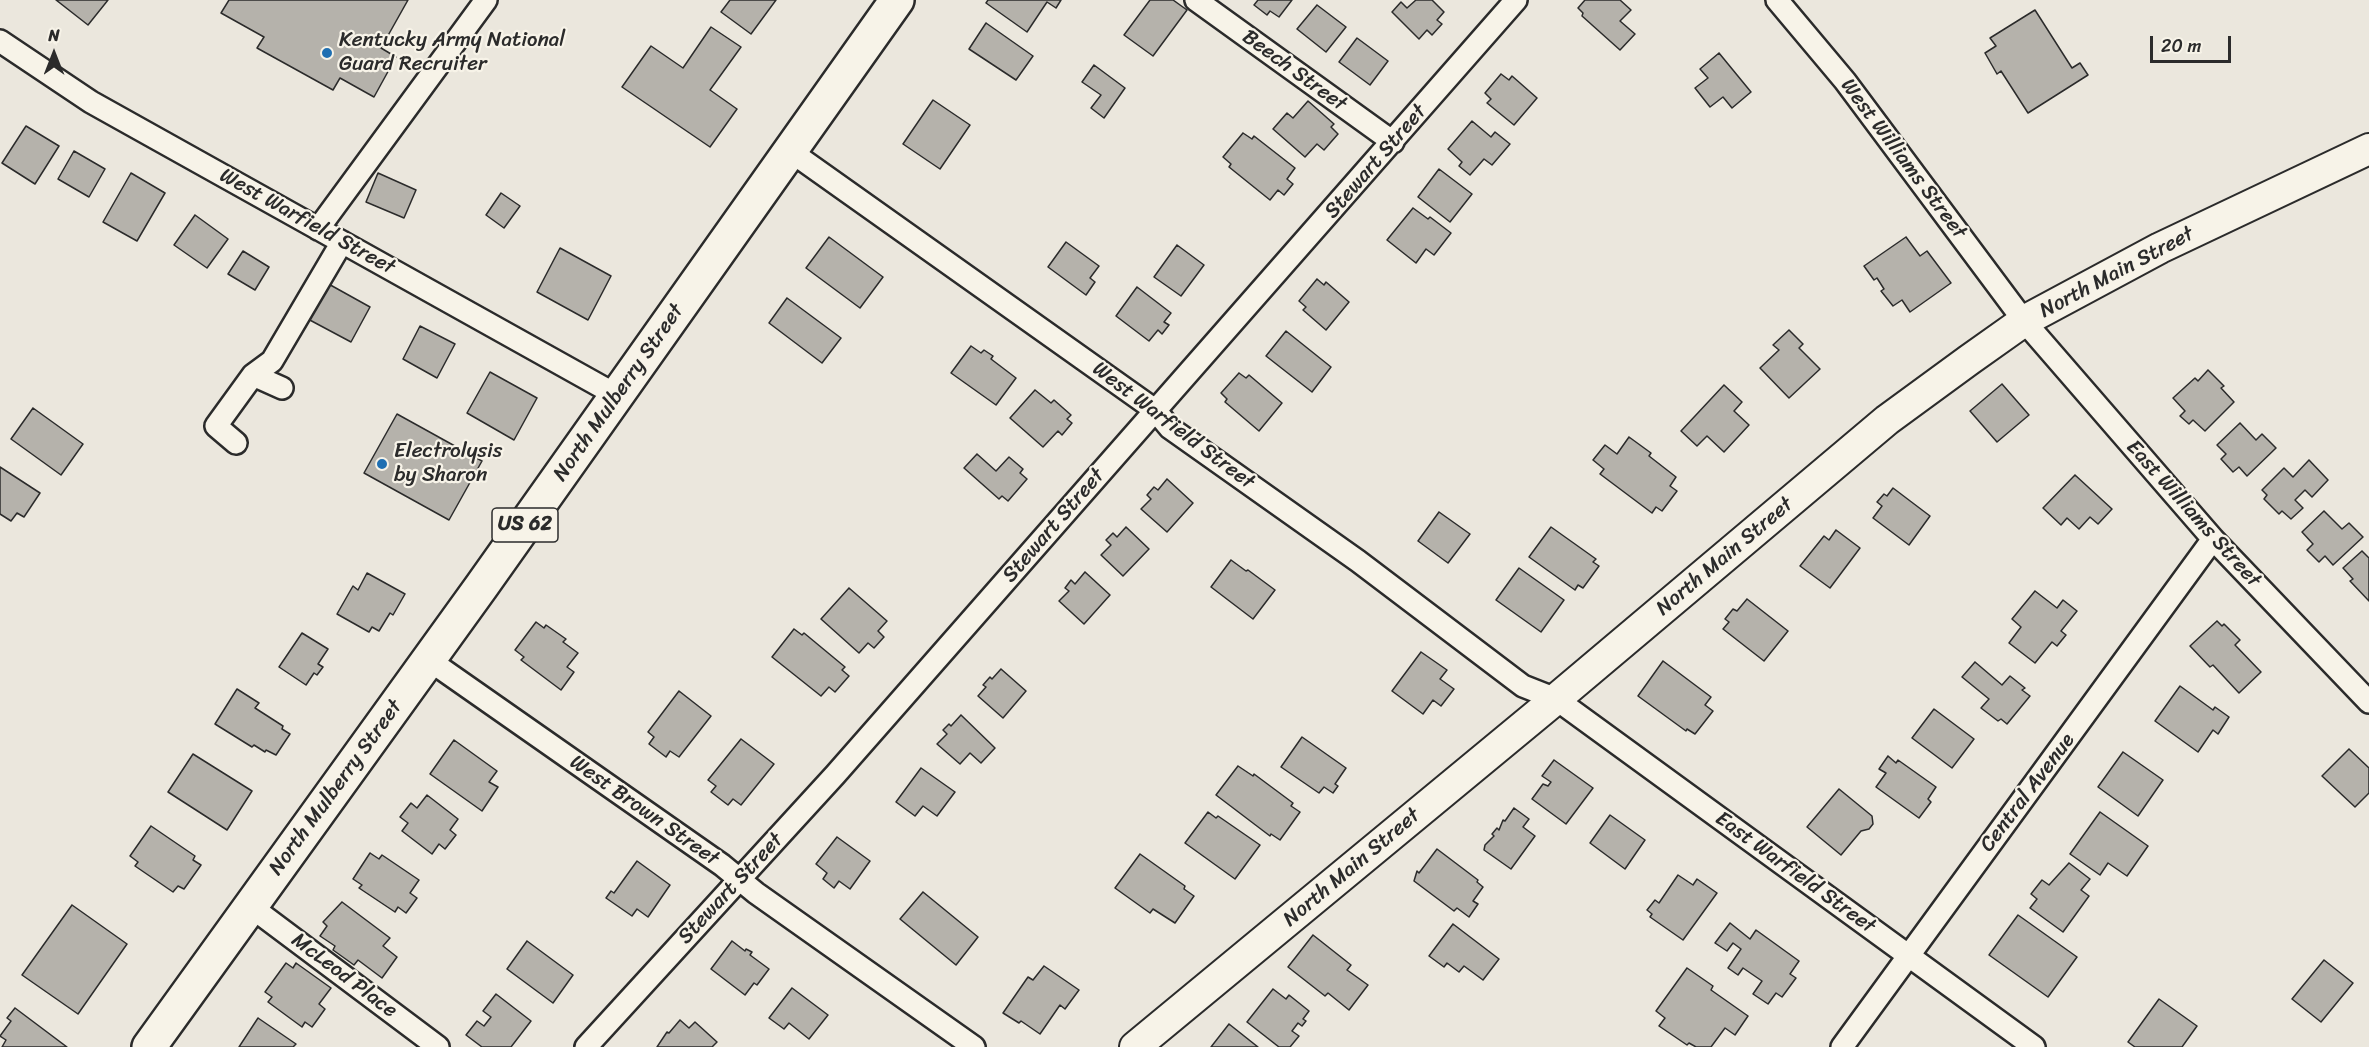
<!DOCTYPE html>
<style>
body{margin:0}
#map{position:relative;width:2369px;height:1047px;overflow:hidden;background:#ebe7dd;font-family:Sriracha,sans-serif}
canvas{display:block}
.north{position:absolute;left:24px;top:24px;width:60px;height:60px;-webkit-text-stroke:4px #f7f3e8;paint-order:stroke;rotate:0deg;font-size:16px;font-weight:700;line-height:24px;text-align:center;color:#2b2b2b}
.north::after{content:'';display:block;margin:auto;width:21px;height:27px;background:#2b2b2b;clip-path:polygon(50% 0,100% 100%,50% 72%,0 100%)}
.scale{position:absolute;left:2150px;top:36px;width:81px;height:27px;box-sizing:border-box;border:3px solid #2b2b2b;border-top:0;padding-left:8px;font-size:18px;line-height:21px;white-space:nowrap;color:#2b2b2b;-webkit-text-stroke:4px #f7f3e8;paint-order:stroke}
</style>
<div id="map">
<canvas width="2369" height="1047"></canvas>
<div class="north">N</div>
<div class="scale">20 m</div>
</div>
<script>
const context = document.querySelector('canvas').getContext('2d');
context.lineJoin = 'round';
function paint(path, color) { context.fillStyle = color; context.fill(path, 'evenodd'); }
const poly = rows => new Path2D(rows.map(r => 'M' + r).join(''));
function stroke(path, color, width, dash) { context.strokeStyle = color; context.lineWidth = width; context.lineCap = dash ? 'butt' : 'round'; context.setLineDash(dash || []); context.stroke(path); }
function write(font, color, halo, rows, align = 'center') {
  context.font = font + ' Sriracha,sans-serif'; context.lineWidth = 4.5; context.setLineDash([]); context.textBaseline = 'middle'; context.strokeStyle = halo; context.fillStyle = color; for (const [text, x, y, turn = 0] of rows) {
    context.save(); context.translate(x, y); context.rotate((+turn || 0) * Math.PI / 180); context.textAlign = isNaN(turn) ? turn : align; if (halo) context.strokeText(text, 0, 0); context.fillText(text, 0, 0); context.restore();
  }
}
const building = poly([
 [56,0,108,0,88,25,56,0],
 [229,0,408,0,381,48,396,57,374,97,340,78,333,90,257,48,264,37,221,13,229,0],
 [730,0,776,0,751,34,721,12,730,0],
 [988,0,1061,0,1056,8,1047,2,1027,32,986,3,988,0],
 [1150,0,1173,0,1187,10,1153,56,1124,35,1150,0],
 [1258,0,1292,0,1279,17,1270,11,1267,15,1254,5,1258,0],
 [1416,0,1432,0,1444,12,1437,20,1442,24,1432,35,1427,30,1419,39,1392,12,1401,2,1407,8,1416,0],
 [1585,0,1620,0,1631,10,1620,21,1635,34,1620,50,1582,16,1583,13,1578,8,1585,0],
 [1317,5,1346,27,1326,52,1297,29,1317,5],
 [2035,10,2072,68,2080,63,2088,75,2028,113,2001,71,1997,74,1985,53,1996,46,1990,38,2035,10],
 [986,23,1033,56,1016,80,969,49,986,23],
 [711,27,741,47,710,90,737,109,710,147,622,87,651,46,683,68,711,27],
 [1357,38,1388,61,1370,85,1339,62,1357,38],
 [1719,53,1751,92,1732,108,1723,97,1710,107,1695,88,1708,78,1700,69,1719,53],
 [1094,65,1125,88,1104,118,1091,108,1101,95,1082,82,1094,65],
 [1501,74,1509,80,1512,76,1537,98,1514,125,1487,103,1491,99,1485,93,1501,74],
 [933,100,970,125,940,169,903,144,933,100],
 [1308,101,1334,124,1331,127,1338,134,1324,150,1317,144,1305,157,1273,129,1287,113,1293,118,1308,101],
 [1472,121,1491,137,1495,132,1510,144,1492,165,1484,159,1470,175,1459,166,1462,162,1448,149,1472,121],
 [26,126,59,146,35,184,2,163,26,126],
 [1243,133,1252,139,1254,136,1295,168,1287,179,1293,184,1284,195,1278,190,1270,200,1229,167,1231,164,1223,157,1243,133],
 [74,151,105,169,89,197,58,179,74,151],
 [1439,169,1472,194,1450,222,1418,197,1439,169],
 [131,173,165,193,137,241,103,222,131,173],
 [378,173,416,190,404,218,366,202,378,173],
 [501,193,520,206,504,228,486,215,501,193],
 [1413,208,1428,219,1430,217,1451,233,1434,255,1426,249,1416,263,1387,240,1413,208],
 [195,215,228,239,207,268,174,245,195,215],
 [829,237,883,277,860,308,806,268,829,237],
 [1906,237,1920,256,1927,251,1951,283,1910,312,1902,300,1893,306,1881,291,1884,289,1877,278,1874,280,1864,266,1906,237],
 [1066,242,1099,266,1090,278,1095,282,1086,295,1048,267,1066,242],
 [1177,245,1204,265,1181,296,1154,277,1177,245],
 [560,248,611,276,588,320,537,292,560,248],
 [243,251,269,267,255,290,228,274,243,251],
 [1317,279,1324,285,1326,282,1349,302,1326,330,1303,310,1306,307,1299,301,1317,279],
 [325,282,370,307,351,342,306,318,325,282],
 [1137,287,1171,313,1164,322,1169,325,1162,334,1158,330,1149,341,1116,316,1137,287],
 [787,298,841,338,822,363,769,323,787,298],
 [420,326,455,344,437,378,403,359,420,326],
 [1789,330,1803,344,1799,348,1820,369,1789,398,1760,368,1779,350,1773,345,1789,330],
 [1286,331,1331,367,1312,392,1266,356,1286,331],
 [971,346,981,353,984,350,993,356,991,359,1016,378,996,405,951,373,971,346],
 [2208,370,2224,386,2221,388,2234,402,2205,431,2193,420,2189,424,2180,416,2185,411,2173,398,2195,378,2198,381,2208,370],
 [490,372,537,398,514,440,467,413,490,372],
 [1239,373,1246,378,1249,375,1282,403,1259,431,1225,402,1227,399,1221,393,1239,373],
 [2002,384,2029,415,1997,442,1970,411,2002,384],
 [1724,385,1742,402,1734,411,1749,425,1724,452,1707,436,1697,446,1681,431,1724,385],
 [1035,390,1051,403,1054,400,1071,415,1067,419,1072,423,1062,435,1058,431,1043,447,1010,418,1035,390],
 [33,408,83,444,61,475,11,439,33,408],
 [397,414,482,461,449,520,364,473,397,414],
 [2240,423,2256,440,2262,434,2276,448,2247,476,2239,467,2233,472,2221,459,2226,454,2217,445,2240,423],
 [1629,437,1651,453,1649,456,1676,477,1670,486,1677,491,1662,511,1656,507,1652,513,1600,474,1604,469,1593,460,1605,445,1617,454,1629,437],
 [977,454,996,471,1009,457,1023,469,1020,473,1027,479,1008,501,1002,496,999,499,964,468,977,454],
 [2309,460,2328,480,2312,497,2305,490,2295,500,2303,508,2291,519,2282,511,2279,514,2264,499,2267,495,2262,490,2284,468,2293,477,2309,460],
 [0,467,40,493,24,517,17,513,11,521,0,514,0,467],
 [2075,475,2112,509,2098,524,2090,517,2079,529,2067,518,2061,525,2043,508,2075,475],
 [1167,479,1193,503,1167,532,1141,509,1151,499,1147,495,1154,487,1158,490,1167,479],
 [1893,488,1930,516,1909,545,1873,518,1882,506,1877,502,1884,494,1887,496,1893,488],
 [2324,511,2342,529,2349,523,2363,537,2333,565,2325,556,2319,562,2307,550,2313,544,2302,532,2324,511],
 [1439,512,1470,534,1448,563,1418,541,1439,512],
 [1126,527,1149,549,1123,576,1101,555,1111,545,1106,540,1113,533,1117,537,1126,527],
 [1551,527,1596,559,1593,562,1599,566,1583,588,1578,585,1575,590,1529,557,1551,527],
 [1836,530,1860,548,1830,588,1800,566,1824,536,1829,540,1836,530],
 [2362,551,2369,558,2369,601,2350,581,2353,579,2343,568,2362,551],
 [1231,560,1246,571,1248,570,1275,590,1253,619,1211,587,1231,560],
 [1519,568,1564,600,1541,632,1496,600,1519,568],
 [1085,572,1110,595,1084,624,1059,601,1069,591,1065,588,1071,580,1075,584,1085,572],
 [367,573,405,594,393,615,390,613,379,631,372,627,369,632,337,614,353,586,358,590,367,573],
 [849,588,887,621,878,631,884,637,874,648,868,643,859,653,821,619,849,588],
 [2035,591,2057,608,2063,600,2077,611,2061,631,2066,635,2057,646,2052,642,2035,663,2009,643,2021,627,2012,619,2035,591],
 [1747,599,1788,631,1764,661,1723,629,1729,622,1725,619,1733,609,1737,611,1747,599],
 [2217,621,2222,626,2224,624,2240,640,2235,645,2261,672,2239,693,2213,665,2210,667,2190,646,2217,621],
 [536,622,544,628,546,625,566,639,563,642,578,653,567,667,574,672,561,690,521,660,524,657,515,650,536,622],
 [794,629,802,635,804,633,845,667,842,670,849,676,835,692,829,687,821,696,772,657,794,629],
 [302,633,328,649,318,664,323,667,317,675,314,673,306,685,279,667,302,633],
 [1421,652,1447,670,1440,679,1454,689,1441,706,1433,700,1423,714,1392,691,1421,652],
 [1663,661,1711,697,1705,705,1713,711,1695,734,1687,729,1686,731,1638,696,1663,661],
 [1975,662,2002,685,2010,676,2025,688,2022,690,2030,696,2007,724,2001,719,1998,721,1981,708,1989,699,1962,677,1975,662],
 [1001,669,1026,691,1003,718,978,696,986,687,983,685,990,677,992,679,1001,669],
 [2180,686,2213,710,2215,707,2229,717,2218,734,2213,730,2198,752,2155,721,2180,686],
 [237,689,259,703,255,708,283,726,282,729,290,734,276,755,266,750,265,752,254,745,252,747,215,724,237,689],
 [679,691,711,716,679,757,670,751,666,757,649,744,654,737,648,732,679,691],
 [1934,709,1974,739,1952,768,1912,738,1934,709],
 [961,715,995,748,981,763,970,753,960,764,937,744,947,734,943,730,949,724,951,726,961,715],
 [1302,737,1346,768,1335,784,1338,786,1333,793,1324,787,1319,793,1281,767,1302,737],
 [741,739,774,764,741,805,733,799,728,805,711,792,716,786,708,780,741,739],
 [454,740,497,771,489,782,498,787,482,811,430,774,454,740],
 [2349,749,2369,768,2369,793,2355,807,2322,776,2349,749],
 [2123,752,2163,780,2138,816,2098,787,2123,752],
 [193,754,252,791,227,830,168,792,193,754],
 [1888,756,1896,763,1898,760,1936,787,1928,799,1931,802,1919,818,1876,787,1886,773,1879,769,1888,756],
 [1554,760,1593,788,1566,824,1532,799,1543,784,1548,786,1551,782,1542,776,1554,760],
 [1238,766,1253,776,1254,774,1293,803,1291,806,1300,812,1280,840,1271,834,1270,836,1216,795,1238,766],
 [921,768,955,792,937,816,923,806,915,816,896,802,921,768],
 [1839,789,1872,816,1873,824,1869,829,1861,831,1841,855,1807,827,1839,789],
 [427,795,458,819,450,830,456,835,445,849,439,844,432,854,402,831,408,823,400,817,411,803,417,808,427,795],
 [1514,808,1529,819,1523,827,1535,836,1511,869,1484,850,1485,845,1494,836,1492,834,1497,828,1499,830,1503,820,1505,821,1514,808],
 [1208,812,1216,818,1218,816,1260,845,1235,879,1185,843,1208,812],
 [2100,812,2148,846,2127,876,2108,863,2100,875,2070,854,2100,812],
 [1610,815,1645,840,1625,869,1590,843,1610,815],
 [151,826,195,856,193,860,201,865,184,889,178,886,173,892,135,866,138,862,130,856,151,826],
 [837,837,870,861,850,889,839,881,834,888,823,879,827,873,816,864,837,837],
 [1437,849,1478,880,1477,882,1483,887,1473,901,1478,904,1469,917,1457,908,1454,911,1414,881,1417,871,1419,873,1437,849],
 [370,853,379,859,382,855,419,880,410,893,417,898,406,913,398,907,395,912,359,888,362,885,353,879,370,853],
 [1140,854,1185,886,1184,889,1194,896,1175,923,1153,909,1150,913,1115,888,1140,854],
 [637,861,670,885,648,917,637,909,632,916,606,898,611,891,614,893,637,861],
 [2069,863,2090,879,2081,890,2089,896,2063,932,2030,908,2037,899,2031,894,2042,880,2049,885,2069,863],
 [1678,875,1693,885,1697,879,1717,893,1683,940,1650,917,1652,914,1647,910,1655,900,1659,903,1678,875],
 [923,892,978,937,956,965,900,919,923,892],
 [342,902,390,938,383,946,397,957,382,978,358,960,354,965,333,950,335,946,320,936,327,926,323,922,342,902],
 [72,905,127,944,78,1014,22,975,72,905],
 [2018,915,2077,957,2048,997,1989,955,2018,915],
 [1730,923,1750,939,1756,930,1799,961,1790,974,1796,978,1782,997,1776,993,1768,1004,1753,994,1762,981,1743,968,1738,975,1728,968,1741,949,1733,943,1727,951,1715,943,1730,923],
 [1453,924,1499,959,1483,980,1464,966,1459,972,1447,963,1444,967,1429,956,1453,924],
 [1313,935,1351,965,1347,970,1368,985,1349,1010,1328,993,1325,996,1288,967,1313,935],
 [527,941,573,975,553,1003,507,969,527,941],
 [732,941,745,951,746,949,752,952,750,955,769,969,757,985,754,983,745,995,711,969,732,941],
 [2324,960,2353,983,2321,1022,2292,999,2324,960],
 [286,963,293,968,296,963,331,988,319,1004,325,1009,312,1027,305,1022,302,1027,268,1002,272,997,265,992,286,963],
 [1044,966,1079,990,1065,1009,1060,1005,1040,1034,1021,1021,1019,1023,1003,1013,1028,977,1033,980,1044,966],
 [1687,968,1713,986,1711,990,1748,1016,1735,1035,1725,1028,1711,1047,1696,1047,1689,1043,1687,1045,1659,1026,1665,1018,1656,1011,1687,968],
 [792,988,828,1015,809,1039,789,1023,784,1029,769,1018,792,988],
 [1273,989,1286,999,1289,995,1309,1011,1303,1019,1306,1021,1302,1026,1298,1023,1292,1031,1299,1036,1290,1047,1279,1047,1247,1022,1273,989],
 [496,994,531,1021,511,1047,482,1047,466,1035,477,1021,484,1026,491,1017,483,1011,496,994],
 [2159,999,2197,1026,2182,1047,2135,1047,2128,1042,2159,999],
 [15,1008,67,1047,2,1047,6,1040,0,1036,11,1021,7,1018,15,1008],
 [258,1018,296,1044,293,1047,239,1047,258,1018],
 [680,1020,689,1028,695,1022,717,1042,712,1047,657,1047,667,1032,669,1033,680,1020],
 [1229,1024,1258,1047,1211,1047,1229,1024]
]);
paint(building, '#b5b2ab');
stroke(building, '#2b2b2b', 1.5);
const street = poly([
 [1196,0,1393,142],
 [1777,0,1845,81,2024,321,2213,539,2369,702],
 [0,41,91,102,618,396],
 [790,151,1155,410,1170,428,1358,561,1523,686,1556,699,2034,1047],
 [318,229,486,0],
 [253,375,282,388],
 [236,443,216,426,253,375,272,361,342,242],
 [429,660,722,865,756,893,974,1047],
 [250,906,438,1047],
 [586,1047,835,775,1516,0],
 [1842,1047,2213,539]
]);
const secondary = poly([
 [1135,1047,1556,699,1887,420,1969,360,2024,321,2160,248,2369,149]
]);
const primary = poly([
 [149,1047,481,587,897,0]
]);
stroke(street, '#2b2b2b', 26);
stroke(secondary, '#2b2b2b', 34);
stroke(primary, '#2b2b2b', 38);
stroke(street, '#f7f3e8', 21);
stroke(secondary, '#f7f3e8', 30);
stroke(primary, '#f7f3e8', 33);
for (const [x, y, r, color] of [
 [327,53,6,"#1f6fb2"],
 [382,464,6,"#1f6fb2"]
]) { const dot = new Path2D(); dot.arc(x, y, r, 0, 2 * Math.PI); context.fillStyle = color; context.fill(dot); stroke(dot, '#f7f3e8', 2); }
for (const [x, y, w] of [
 [525,525,66]
]) { const box = new Path2D(); box.roundRect(x - w / 2, y - 17, w, 34, 4.5); context.fillStyle = '#f7f3e8'; context.fill(box); stroke(box, '#2b2b2b', 1.5); }
write('bold 20px', '#2b2b2b', null, [
 ["US 62",525,525]
]);
write('21px', '#2b2b2b', '#f7f3e8', [
 ["Kentucky Army National",339,41],
 ["Guard Recruiter",339,65],
 ["Electrolysis",394,452],
 ["by Sharon",394,476]
], 'left');
write('21px', '#2b2b2b', '#f7f3e8', [
 ["Beech Street",1294,71,36],
 ["West Williams Street",1903,159,53],
 ["Stewart Street",1376,162,-49],
 ["West Warfield Street",307,222,29],
 ["North Main Street",2117,273,-28],
 ["North Mulberry Street",619,393,-55],
 ["West Warfield Street",1173,426,37],
 ["East Williams Street",2193,514,48],
 ["Stewart Street",1054,526,-49],
 ["North Main Street",1725,557,-40],
 ["North Mulberry Street",336,788,-54],
 ["Central Avenue",2028,793,-53],
 ["West Brown Street",644,811,35],
 ["North Main Street",1352,868,-40],
 ["East Warfield Street",1795,873,36],
 ["Stewart Street",731,889,-47],
 ["McLeod Place",344,976,37]
]);
</script>
